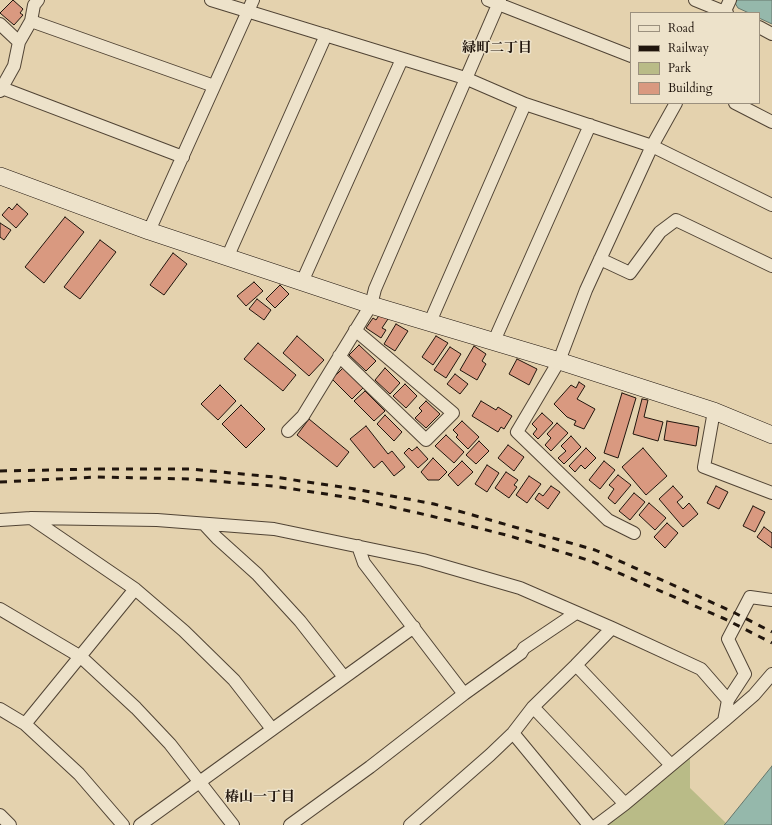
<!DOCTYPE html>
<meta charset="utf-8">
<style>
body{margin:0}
#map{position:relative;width:772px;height:825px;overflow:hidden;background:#e4d2ae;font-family:Cardo,serif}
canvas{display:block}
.legend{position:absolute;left:630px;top:12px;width:130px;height:92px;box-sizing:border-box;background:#ede2ca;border:1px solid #9b907e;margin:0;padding:5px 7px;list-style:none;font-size:12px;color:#20150d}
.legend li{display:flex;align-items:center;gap:8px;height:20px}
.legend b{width:20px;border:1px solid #9b907e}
</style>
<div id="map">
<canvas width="772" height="825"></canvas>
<ul class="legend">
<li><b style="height:5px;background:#ede2ca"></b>Road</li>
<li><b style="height:5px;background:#20150d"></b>Railway</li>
<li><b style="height:11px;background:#b9bb87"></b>Park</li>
<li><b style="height:11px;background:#d99980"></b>Building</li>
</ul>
</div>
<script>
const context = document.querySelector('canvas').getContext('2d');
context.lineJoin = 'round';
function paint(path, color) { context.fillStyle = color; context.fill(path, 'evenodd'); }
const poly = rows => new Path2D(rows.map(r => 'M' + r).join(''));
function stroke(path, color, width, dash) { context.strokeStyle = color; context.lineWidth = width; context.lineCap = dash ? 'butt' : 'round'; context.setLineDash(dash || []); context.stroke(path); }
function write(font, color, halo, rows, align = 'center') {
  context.font = font + ' Cardo,"Noto Serif JP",serif'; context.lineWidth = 3; context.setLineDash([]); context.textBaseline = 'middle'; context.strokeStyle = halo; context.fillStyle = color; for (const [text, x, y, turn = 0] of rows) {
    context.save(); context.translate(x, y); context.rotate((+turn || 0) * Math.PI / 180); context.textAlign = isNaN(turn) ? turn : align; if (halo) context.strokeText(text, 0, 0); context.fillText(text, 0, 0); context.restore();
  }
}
paint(poly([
 [690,758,690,788,726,823,724,825,608,825]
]), '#b9bb87');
const water = poly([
 [737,0,772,0,772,24,759,18,759,13,749,13,738,8,735,3,737,0],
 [772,766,772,825,724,825,726,823,772,766]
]);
paint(water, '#95b8ab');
stroke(water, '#66776c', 1);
const building = poly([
 [13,0,23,9,20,13,23,15,14,25,0,13,13,0],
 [17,204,28,214,16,228,2,215,9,207,12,210,17,204],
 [65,217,84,232,44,283,25,267,65,217],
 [0,223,11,230,4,240,0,237,0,223],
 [100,240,116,252,80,299,64,287,100,240],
 [173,253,187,264,164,295,150,285,173,253],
 [254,282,263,291,246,306,237,296,254,282],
 [280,285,289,294,275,308,266,299,280,285],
 [257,299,271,310,264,320,249,309,257,299],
 [380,314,388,319,382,328,386,330,381,338,366,328,373,318,376,320,380,314],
 [396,324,408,331,395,351,384,344,396,324],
 [297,336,324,360,309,376,283,353,297,336],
 [436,336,448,343,433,365,422,357,436,336],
 [258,343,296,375,283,391,244,359,258,343],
 [359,345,376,361,366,371,349,355,359,345],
 [474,346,486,354,482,361,486,364,477,380,460,370,474,346],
 [450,347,461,354,446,378,434,370,450,347],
 [517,359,537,369,529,385,509,374,517,359],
 [343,368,363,388,352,399,332,379,343,368],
 [385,368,400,383,390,394,375,380,385,368],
 [455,374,468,384,460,394,447,384,455,374],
 [579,382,585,386,577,399,595,409,584,429,574,425,576,421,567,417,554,404,571,385,576,388,579,382],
 [405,384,417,396,406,408,393,396,405,384],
 [220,385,236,401,218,420,201,404,220,385],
 [365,391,385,411,374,421,354,401,365,391],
 [622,393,636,398,618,458,604,453,622,393],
 [642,399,648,400,644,417,663,422,658,441,633,434,642,399],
 [426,401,440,414,426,428,415,418,422,411,419,408,426,401],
 [481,401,496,410,498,407,512,416,504,429,501,427,498,432,472,416,481,401],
 [241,405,265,429,246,448,222,424,241,405],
 [542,413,553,423,538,439,533,434,537,429,532,424,542,413],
 [385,415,402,432,394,441,377,424,385,415],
 [309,419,349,452,337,467,297,435,309,419],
 [462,421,479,437,468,449,456,437,458,435,453,430,462,421],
 [667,421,699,427,696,446,664,440,667,421],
 [557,423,568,433,551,451,545,445,551,438,547,434,557,423],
 [366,426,388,454,392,451,405,467,394,476,382,461,374,468,350,439,366,426],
 [446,435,464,452,454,463,435,446,446,435],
 [571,436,581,447,564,464,558,458,566,451,561,446,571,436],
 [479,441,489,451,476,464,466,455,479,441],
 [508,445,524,457,514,471,498,458,508,445],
 [417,447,428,459,418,468,404,453,409,448,412,451,417,447],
 [586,448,596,458,585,469,581,465,575,472,569,466,586,448],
 [643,448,667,476,646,495,622,467,643,448],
 [433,458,447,472,439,480,428,480,421,472,433,458],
 [462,461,473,472,458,486,448,475,462,461],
 [604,461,615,470,600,489,589,480,604,461],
 [487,465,499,473,487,492,475,484,487,465],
 [506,472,518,480,514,485,517,487,509,498,495,488,506,472],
 [618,475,631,485,615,504,608,498,614,489,609,485,618,475],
 [529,476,541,484,527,503,516,495,529,476],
 [551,486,560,492,548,509,535,499,539,493,543,496,551,486],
 [673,486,683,497,677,502,683,509,689,503,698,514,683,527,659,499,673,486],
 [716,486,728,492,719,509,707,503,716,486],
 [634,493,645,502,630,520,619,511,634,493],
 [649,503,666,518,655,530,639,515,649,503],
 [753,506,765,512,755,532,743,526,753,506],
 [667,523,678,533,665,548,654,537,667,523],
 [764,527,772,533,772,548,757,537,764,527]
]);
paint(building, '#d99980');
stroke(building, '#20150d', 1);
const street = poly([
 [211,0,465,78,525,104,652,146,772,205],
 [488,0,631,56],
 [695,0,727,13],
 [724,13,730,0],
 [31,21,214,86],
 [0,24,19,42],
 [759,27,772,34],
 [2,88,183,157],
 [0,91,14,66,19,42,31,21,34,5,38,0],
 [735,103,772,122],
 [149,231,253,0],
 [227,258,326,35],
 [600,259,630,273,660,232,676,220,772,266],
 [302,282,402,59],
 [430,322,525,104],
 [494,341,590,125],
 [339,356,426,440,453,413,355,330],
 [714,411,704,467,772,493],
 [288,431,303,416,371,305,375,289,500,0],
 [31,518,135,589,184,631,234,680,272,729],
 [0,520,31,518,157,520,274,529,423,560,520,588,612,628,701,669,728,700],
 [204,524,217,538,257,574,300,621,344,677],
 [634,533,608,520,517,432,559,361,586,290,652,146,676,103],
 [358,546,364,563,464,694],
 [0,609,81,657,136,708,170,744,233,825],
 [576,665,671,765],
 [533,707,625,804],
 [0,709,25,724,79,774,123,825],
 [724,721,754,695,772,674],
 [25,724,135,589],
 [513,733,589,825],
 [0,815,10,825],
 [140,825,414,627],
 [290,825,370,767,464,694,521,653,524,648,576,613],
 [410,825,490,755,513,733,533,707,576,665,612,628],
 [597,825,625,804,724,721,728,700,745,674,728,639,750,597,772,600]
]);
const secondary = poly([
 [0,176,149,231,371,305,559,361,714,411,772,435]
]);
stroke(street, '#514435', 14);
stroke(secondary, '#20150d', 18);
stroke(street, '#ede2ca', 12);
stroke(secondary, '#ede2ca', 17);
stroke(poly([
 [0,471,97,469,190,469,274,477,355,489,434,504,595,550,731,611,772,632],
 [0,482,97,477,190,479,273,486,352,498,431,516,510,536,591,561,725,619,772,643]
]), '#20150d', 3, [7, 7]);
write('bold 14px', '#20150d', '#ede2ca', [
 ["緑町二丁目",497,49],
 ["椿山一丁目",260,798]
]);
</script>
